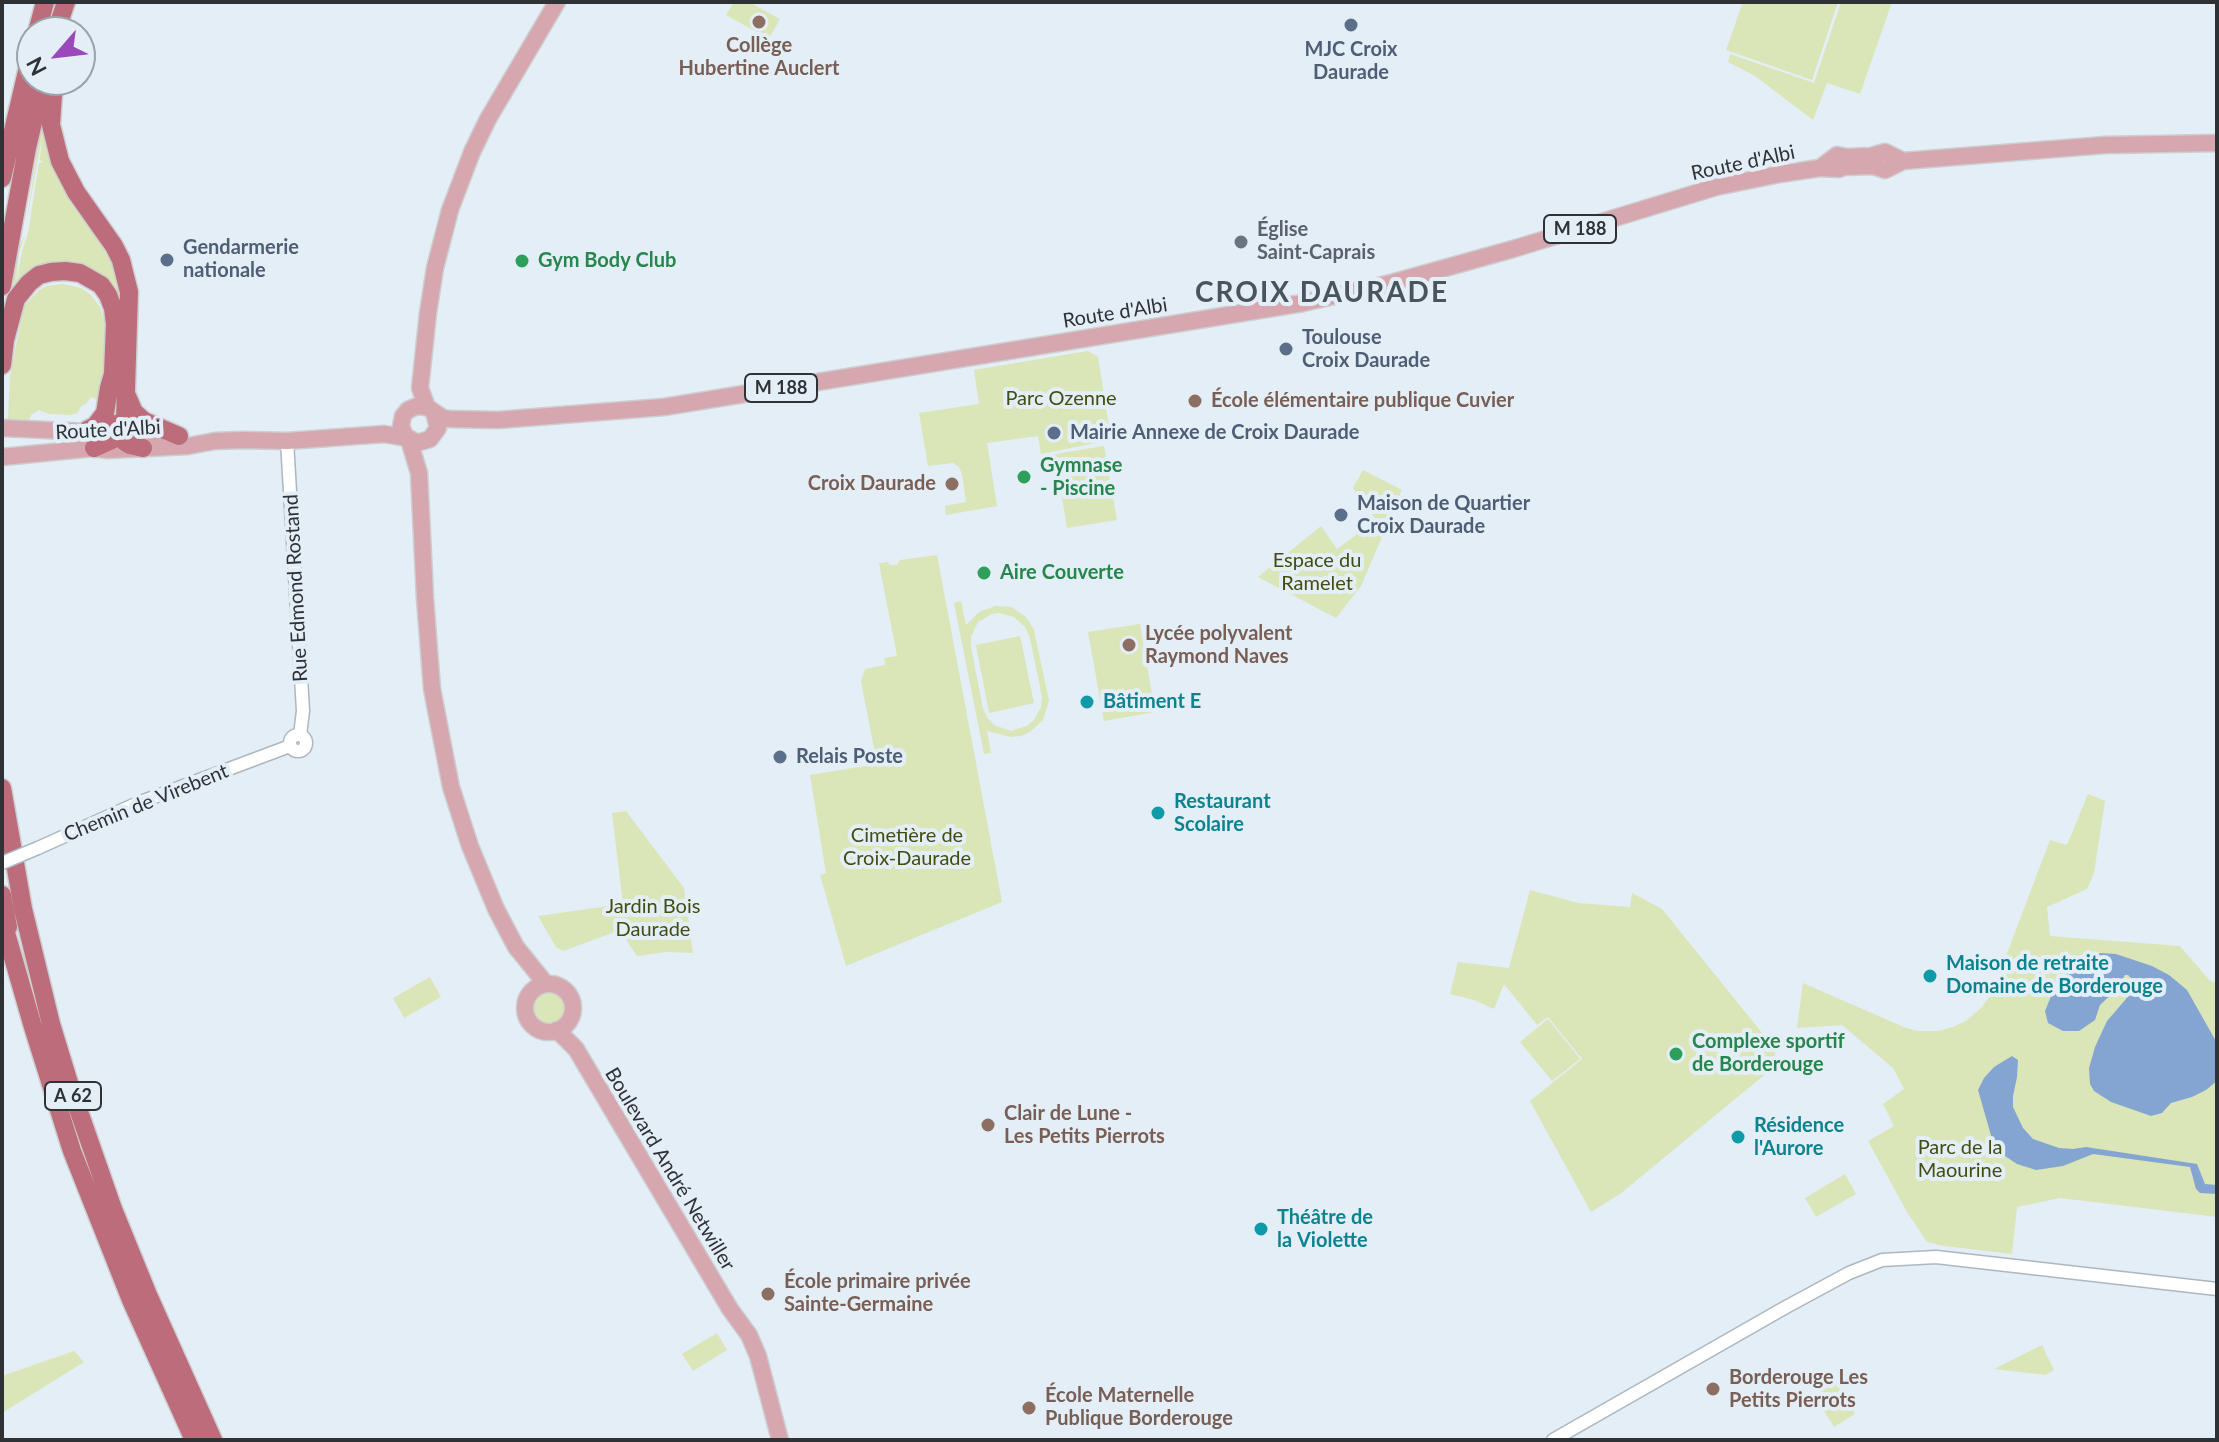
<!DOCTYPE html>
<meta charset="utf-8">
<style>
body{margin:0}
#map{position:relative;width:2219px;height:1442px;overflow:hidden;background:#e4eef7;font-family:Lato,sans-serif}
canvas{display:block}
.frame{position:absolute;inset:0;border:4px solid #2e3235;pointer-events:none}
.north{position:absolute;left:16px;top:16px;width:80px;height:80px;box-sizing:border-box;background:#e4eef7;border:2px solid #9ba3a9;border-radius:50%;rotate:242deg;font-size:22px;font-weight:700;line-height:32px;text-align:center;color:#2e3235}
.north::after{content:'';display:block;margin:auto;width:28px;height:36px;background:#9949b9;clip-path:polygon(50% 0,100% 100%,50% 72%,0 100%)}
</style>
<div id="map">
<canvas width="2219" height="1442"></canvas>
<div class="frame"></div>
<div class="north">N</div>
</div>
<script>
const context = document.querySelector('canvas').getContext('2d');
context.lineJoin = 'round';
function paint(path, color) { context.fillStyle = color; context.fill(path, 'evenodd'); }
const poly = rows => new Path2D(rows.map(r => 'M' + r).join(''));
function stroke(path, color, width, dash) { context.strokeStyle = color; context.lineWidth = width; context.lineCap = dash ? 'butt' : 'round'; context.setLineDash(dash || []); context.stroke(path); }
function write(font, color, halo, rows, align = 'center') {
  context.font = font + ' Lato,sans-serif'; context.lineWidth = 8; context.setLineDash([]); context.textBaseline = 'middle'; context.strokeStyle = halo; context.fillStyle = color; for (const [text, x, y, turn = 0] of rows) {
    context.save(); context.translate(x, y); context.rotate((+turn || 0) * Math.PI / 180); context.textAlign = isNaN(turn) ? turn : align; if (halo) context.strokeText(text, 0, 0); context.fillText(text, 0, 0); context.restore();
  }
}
paint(poly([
 [734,2,749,2,780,19,769,39,726,15],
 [1743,2,1838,2,1812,80,1726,50],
 [1841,2,1892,2,1860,94,1827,83,1813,120,1755,76,1728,62,1730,54,1814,83],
 [42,121,115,259,124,310,75,265,10,296,16,253,25,235,19,253,16,284,22,251,28,233,39,163,43,162,40,160,42,137,25,231],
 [63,284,81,288,91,295,100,307,104,319,106,335,103,396,100,401,91,397,86,404,81,406,78,413,69,415,49,414,39,410,31,415,29,420,8,420,10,376,24,306,39,290,47,286],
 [1088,351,1098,357,1111,440,1041,454,1038,436,987,443,997,506,946,515,945,506,966,502,962,474,959,467,953,463,928,466,919,413,979,404,974,370],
 [1104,446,1117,520,1067,528,1055,454],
 [1363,470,1402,490,1361,586,1336,618,1258,577,1321,526,1337,549,1376,520,1353,488],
 [937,555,1002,902,846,966,820,875,826,873,810,775,877,764,861,681,865,669,885,665,884,658,897,656,879,563,888,562,889,565,897,565,900,560],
 [961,601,966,625,979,612,995,606,1012,607,1026,617,1034,630,1049,701,1043,720,1030,732,1021,736,1011,737,987,731,991,753,984,754,954,603],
 [999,613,1014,617,1025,627,1030,638,1042,697,1041,707,1034,720,1027,726,1011,731,994,725,987,717,983,708,971,647,971,637,978,622,992,614],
 [1140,624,1155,712,1104,721,1088,632],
 [1020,636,1034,703,989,713,976,645],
 [2088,794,2105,801,2094,873,2087,889,2047,907,2050,936,2180,946,2210,981,2217,983,2217,1217,2060,1198,2017,1207,2012,1254,1944,1246,1927,1242,1907,1212,1868,1141,1894,1126,1883,1104,1904,1089,1893,1068,1842,1025,1797,1028,1803,983,1906,1028,1918,1031,1939,1031,1953,1027,1966,1021,1982,1007,1992,993,2050,840,2067,845],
 [626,811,684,888,693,953,666,952,637,956,625,938,612,933,563,951,556,947,538,916,623,904,612,813],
 [1530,890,1578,903,1630,907,1632,893,1662,909,1775,1049,1774,1067,1620,1194,1591,1212,1530,1101,1582,1059,1548,1017,1537,1025,1504,984,1494,1009,1474,1000,1450,994,1458,962,1509,968],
 [430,977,441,997,404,1018,393,998],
 '530 1008a19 19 0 1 1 38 0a19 19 0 1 1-38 0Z',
 [1548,1019,1580,1059,1552,1081,1520,1042],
 [1845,1174,1856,1194,1816,1217,1805,1198],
 [717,1333,727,1350,693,1371,682,1354],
 [2042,1345,2054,1370,2046,1375,1994,1369],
 [74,1351,84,1362,2,1413,2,1376],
 [1836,1383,1855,1414,1834,1427,1814,1395]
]), '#dae5b8');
paint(poly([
 [2100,953,2116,954,2152,966,2169,975,2187,990,2217,1043,2217,1081,2206,1090,2192,1097,2171,1103,2162,1113,2151,1116,2111,1102,2094,1091,2090,1084,2089,1068,2095,1047,2107,1021,2132,992,2131,978,2128,975,2125,975,2117,989,2100,1005,2095,1020,2079,1031,2063,1031,2048,1023,2045,1011,2058,979,2071,968],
 [2012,1056,2018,1060,2017,1077,2013,1096,2013,1107,2023,1128,2033,1139,2059,1148,2073,1149,2086,1147,2197,1164,2205,1184,2217,1185,2217,1194,2200,1193,2196,1189,2190,1167,2093,1154,2063,1166,2036,1170,2017,1164,2002,1154,1998,1143,1992,1139,1978,1090,1984,1078,1994,1067]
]), '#84a5d1');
const minor = poly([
 [287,441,303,711,300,735],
 '290 743a8 8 0 1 1 16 0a8 8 0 1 1-16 0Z',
 [38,848,138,803,290,746],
 [1553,1440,1786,1307,1849,1273,1882,1260,1936,1257,2217,1289]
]);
const major = poly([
 [1820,168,1837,155,1847,157,1871,156,1885,152,1903,161],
 [427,407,420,388,428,313,435,268,450,210,472,152,488,119,557,2],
 [434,412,438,428,430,439,417,443,405,436,401,426,403,416,408,410,417,406,427,407,443,418,449,419,498,420,664,407,1303,303,1391,283,1513,249,1716,187,1780,174,1820,168,1839,169,1843,167,1873,166,1885,170,1903,161,2105,145,2217,143],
 [2,428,174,436],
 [409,440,419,473,425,598,432,689,451,787,470,846,496,909,516,947,546,984],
 [2,457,94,448,108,450,188,446,215,441,243,440,287,441,384,434,407,438],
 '525 1008a24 24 0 1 1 48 0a24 24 0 1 1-48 0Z',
 [557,1030,576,1049,730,1309,749,1335,758,1356,780,1440]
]);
const highway = poly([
 [37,32,45,2],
 [56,32,66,2],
 [54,80,51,125,60,161,76,192,114,246,121,260,129,292,125,421,116,438,94,448],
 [2,178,32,50],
 [2,286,27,148,43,80],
 [2,365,5,340,16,299,29,283,39,275,51,272,65,271,80,273,101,285,108,295,113,308,115,324,113,374,109,388,105,413,95,426,87,430],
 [127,396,134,412,144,421,179,436],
 [116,424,125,442,130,445,143,448],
 [2,788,23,909,51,1024,69,1083,113,1209,148,1295,213,1440],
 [2,895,8,927],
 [2,919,33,1027,72,1151,131,1300,194,1440]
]);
stroke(minor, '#adb7c0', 15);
stroke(major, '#cdcecf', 19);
stroke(highway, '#cdcecf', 21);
stroke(minor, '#fff', 12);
stroke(major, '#d7a7b0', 16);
stroke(highway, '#bd6c7b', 18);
const minorBridge = poly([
 [2,863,38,848]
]);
stroke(minorBridge, '#adb7c0', 15, []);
stroke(minorBridge, '#fff', 12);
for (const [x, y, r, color] of [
 [759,22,8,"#8d6e63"],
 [1351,25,8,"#5c6f8a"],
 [1241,242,8,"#6b7280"],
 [167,260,8,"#5c6f8a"],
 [522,261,8,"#2e9e5b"],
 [1286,349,8,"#5c6f8a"],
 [1195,401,8,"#8d6e63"],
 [1054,433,8,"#5c6f8a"],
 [1024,477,8,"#2e9e5b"],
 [952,484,8,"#8d6e63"],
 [1341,515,8,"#5c6f8a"],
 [984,573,8,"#2e9e5b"],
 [1129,645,8,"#8d6e63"],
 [1087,702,8,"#0f9aa8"],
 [780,757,8,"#5c6f8a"],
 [1158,813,8,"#0f9aa8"],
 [1930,976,8,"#0f9aa8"],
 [1676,1054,8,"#2e9e5b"],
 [988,1125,8,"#8d6e63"],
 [1738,1137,8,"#0f9aa8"],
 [1261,1229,8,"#0f9aa8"],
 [768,1294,8,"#8d6e63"],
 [1713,1389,8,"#8d6e63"],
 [1029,1408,8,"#8d6e63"]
]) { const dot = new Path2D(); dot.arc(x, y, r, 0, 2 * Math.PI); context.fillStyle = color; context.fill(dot); stroke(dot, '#e4eef7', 3); }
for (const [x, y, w] of [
 [1580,229,72],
 [781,388,72],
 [73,1096,56]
]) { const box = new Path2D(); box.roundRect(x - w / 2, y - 14, w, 28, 6); context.fillStyle = '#e4eef7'; context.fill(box); stroke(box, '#2e3235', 2); }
write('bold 18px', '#2e3235', null, [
 ["M 188",1580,229],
 ["M 188",781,388],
 ["A 62",73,1096]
]);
write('bold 20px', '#785e54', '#e4eef7', [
 ["Collège",759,46,"center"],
 ["Hubertine Auclert",759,69,"center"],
 ["École élémentaire publique Cuvier",1211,401],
 ["Croix Daurade",936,484,"right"],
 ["Lycée polyvalent",1145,634],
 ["Raymond Naves",1145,657],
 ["Clair de Lune -",1004,1114],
 ["Les Petits Pierrots",1004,1137],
 ["École primaire privée",784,1282],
 ["Sainte-Germaine",784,1305],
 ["Borderouge Les",1729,1378],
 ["Petits Pierrots",1729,1401],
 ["École Maternelle",1045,1396],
 ["Publique Borderouge",1045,1419]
], 'left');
write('bold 20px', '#4e5e75', '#e4eef7', [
 ["MJC Croix",1351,50,"center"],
 ["Daurade",1351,73,"center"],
 ["Gendarmerie",183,248],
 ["nationale",183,271],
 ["Toulouse",1302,338],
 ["Croix Daurade",1302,361],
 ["Mairie Annexe de Croix Daurade",1070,433],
 ["Maison de Quartier",1357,504],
 ["Croix Daurade",1357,527],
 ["Relais Poste",796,757]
], 'left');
write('20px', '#2e3235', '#e4eef7', [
 ["Route d'Albi",1743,163,-12],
 ["Route d'Albi",1115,313,-9],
 ["Route d'Albi",108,430,-3],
 ["Rue Edmond Rostand",296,588,-93],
 ["Chemin de Virebent",146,803,-22],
 ["Boulevard André Netwiller",670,1169,59]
]);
write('bold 20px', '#5b616d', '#e4eef7', [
 ["Église",1257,230],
 ["Saint-Caprais",1257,253]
], 'left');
write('bold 20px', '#27864d', '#e4eef7', [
 ["Gym Body Club",538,261],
 ["Gymnase",1040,466],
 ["- Piscine",1040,489],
 ["Aire Couverte",1000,573],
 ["Complexe sportif",1692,1042],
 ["de Borderouge",1692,1065]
], 'left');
write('20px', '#434d10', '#e4eef7', [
 ["Parc Ozenne",1061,399],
 ["Espace du",1317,561],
 ["Ramelet",1317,584],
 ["Cimetière de",907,836],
 ["Croix-Daurade",907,859],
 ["Jardin Bois",653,907],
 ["Daurade",653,930],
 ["Parc de la",1960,1148],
 ["Maourine",1960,1171]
]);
write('bold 20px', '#0d838f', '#e4eef7', [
 ["Bâtiment E",1103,702],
 ["Restaurant",1174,802],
 ["Scolaire",1174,825],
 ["Maison de retraite",1946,964],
 ["Domaine de Borderouge",1946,987],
 ["Résidence",1754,1126],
 ["l'Aurore",1754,1149],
 ["Théâtre de",1277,1218],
 ["la Violette",1277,1241]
], 'left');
context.letterSpacing = '2px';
write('bold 28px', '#4b545b', '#e4eef7', [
 ["CROIX DAURADE",1322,293]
]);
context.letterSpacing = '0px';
</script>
